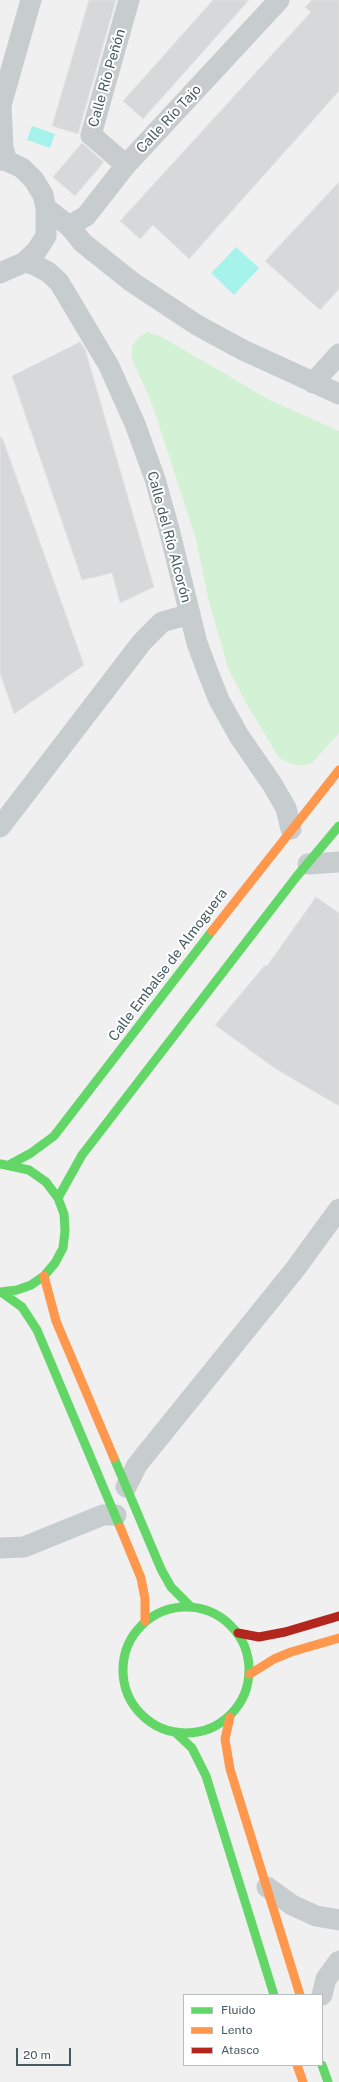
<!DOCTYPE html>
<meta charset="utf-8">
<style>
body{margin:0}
#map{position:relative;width:339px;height:2082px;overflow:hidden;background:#f1f0f0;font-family:"Public Sans",sans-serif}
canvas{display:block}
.legend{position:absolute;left:183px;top:1994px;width:140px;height:72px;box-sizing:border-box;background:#fff;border:1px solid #b5bdbf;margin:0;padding:5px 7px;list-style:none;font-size:12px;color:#465b5f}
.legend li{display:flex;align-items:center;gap:8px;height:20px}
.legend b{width:20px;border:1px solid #b5bdbf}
.scale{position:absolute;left:16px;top:2048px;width:55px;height:18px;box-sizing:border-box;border:2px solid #465b5f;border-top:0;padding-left:5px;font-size:12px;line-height:14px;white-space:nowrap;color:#465b5f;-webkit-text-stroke:3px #fff;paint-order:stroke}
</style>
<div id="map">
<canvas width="339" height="2082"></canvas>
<ul class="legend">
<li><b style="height:5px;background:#63d668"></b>Fluido</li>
<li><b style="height:5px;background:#ff974d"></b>Lento</li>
<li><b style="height:5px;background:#b3261e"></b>Atasco</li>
</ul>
<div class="scale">20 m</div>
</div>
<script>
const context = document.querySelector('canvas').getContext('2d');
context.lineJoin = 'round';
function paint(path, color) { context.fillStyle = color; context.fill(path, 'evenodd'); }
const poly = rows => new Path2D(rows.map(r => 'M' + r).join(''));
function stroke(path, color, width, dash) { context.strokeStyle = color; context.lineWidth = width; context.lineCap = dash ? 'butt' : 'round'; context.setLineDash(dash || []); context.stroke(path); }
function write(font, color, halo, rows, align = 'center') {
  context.font = font + ' "Public Sans",sans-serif'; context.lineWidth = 4; context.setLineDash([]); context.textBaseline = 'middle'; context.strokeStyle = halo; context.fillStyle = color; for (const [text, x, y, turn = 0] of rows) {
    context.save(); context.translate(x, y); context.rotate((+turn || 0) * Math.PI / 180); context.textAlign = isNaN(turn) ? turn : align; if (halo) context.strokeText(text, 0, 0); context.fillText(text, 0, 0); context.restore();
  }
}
paint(poly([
 [147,332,160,336,270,400,339,431,339,733,312,763,304,765,294,765,279,758,246,703,228,668,208,598,196,539,152,404,132,359,132,346,139,337]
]), '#d3f2d5');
paint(poly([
 [32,126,55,134,50,148,27,140],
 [236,247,259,268,234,295,211,273]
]), '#a5f3eb');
const building = poly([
 [89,0,116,0,78,134,52,126,89,0],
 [213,0,249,0,143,119,123,101,213,0],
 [312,0,339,0,339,91,189,259,153,225,140,239,120,221,311,12,305,7,312,0],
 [82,143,104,162,75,196,53,177,82,143],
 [339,182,339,289,320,310,265,261,339,182],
 [80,342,85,349,154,587,120,603,112,573,82,580,12,376,80,342],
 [0,437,2,437,84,665,14,714,0,673,0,437],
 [316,897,339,913,339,1106,276,1069,215,1025,265,965,267,966,316,897]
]);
paint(building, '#d7d8d9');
stroke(building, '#e2e3e3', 1);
stroke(poly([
 [1,106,3,148,7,161],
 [0,109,31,0],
 [0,160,7,161,22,168,34,180,43,195,46,208,46,236,37,250,25,262,0,273],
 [126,165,91,135,129,0],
 [46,208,69,226,83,243,132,282,197,325,243,350,339,394],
 [69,226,86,216,126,165,279,0],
 [25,262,35,265,48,272,59,282,109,366,135,424,155,479,169,529,197,643,207,670,219,700,239,736,272,784,286,808,291,829],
 [313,383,339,354],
 [0,827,142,642,162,622,190,614],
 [308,864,339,862],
 [126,1487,137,1465,296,1268,339,1209],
 [0,1548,24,1547,103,1515,116,1515],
 [267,1887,292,1905,316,1916,339,1920],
 [322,1995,326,1979,339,1961]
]), '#c7ccce', 21);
stroke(poly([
 [9,1165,31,1153,54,1136,212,931],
 [58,1198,82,1155,297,876,339,826],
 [0,1292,17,1290,31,1285,44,1276,55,1263,63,1248,65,1231,64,1214,58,1198,46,1182,29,1170,1,1164],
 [1,1292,22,1307,37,1330,120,1527],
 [114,1458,161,1569,171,1587,190,1606],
 '123 1670a63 63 0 1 1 126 0a63 63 0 1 1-126 0Z',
 [176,1733,192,1748,206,1776,274,1995],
 [322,2065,328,2082]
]), '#63d668', 9);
stroke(poly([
 [212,931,339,770],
 [44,1276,56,1321,114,1458],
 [120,1527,141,1578,145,1599,145,1621],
 [250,1674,274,1659,291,1652,339,1638],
 [230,1717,225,1739,230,1769,300,1995],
 [297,2065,303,2082]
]), '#ff974d', 9);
stroke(poly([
 [238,1633,259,1637,285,1632,339,1616]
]), '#b3261e', 9);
write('14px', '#465b5f', '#fff', [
 ["Calle Río Peñón",107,78,-74],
 ["Calle Río Tajo",169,119,-47],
 ["Calle del Río Alcorón",169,537,75],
 ["Calle Embalse de Almoguera",168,965,-53]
]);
</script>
